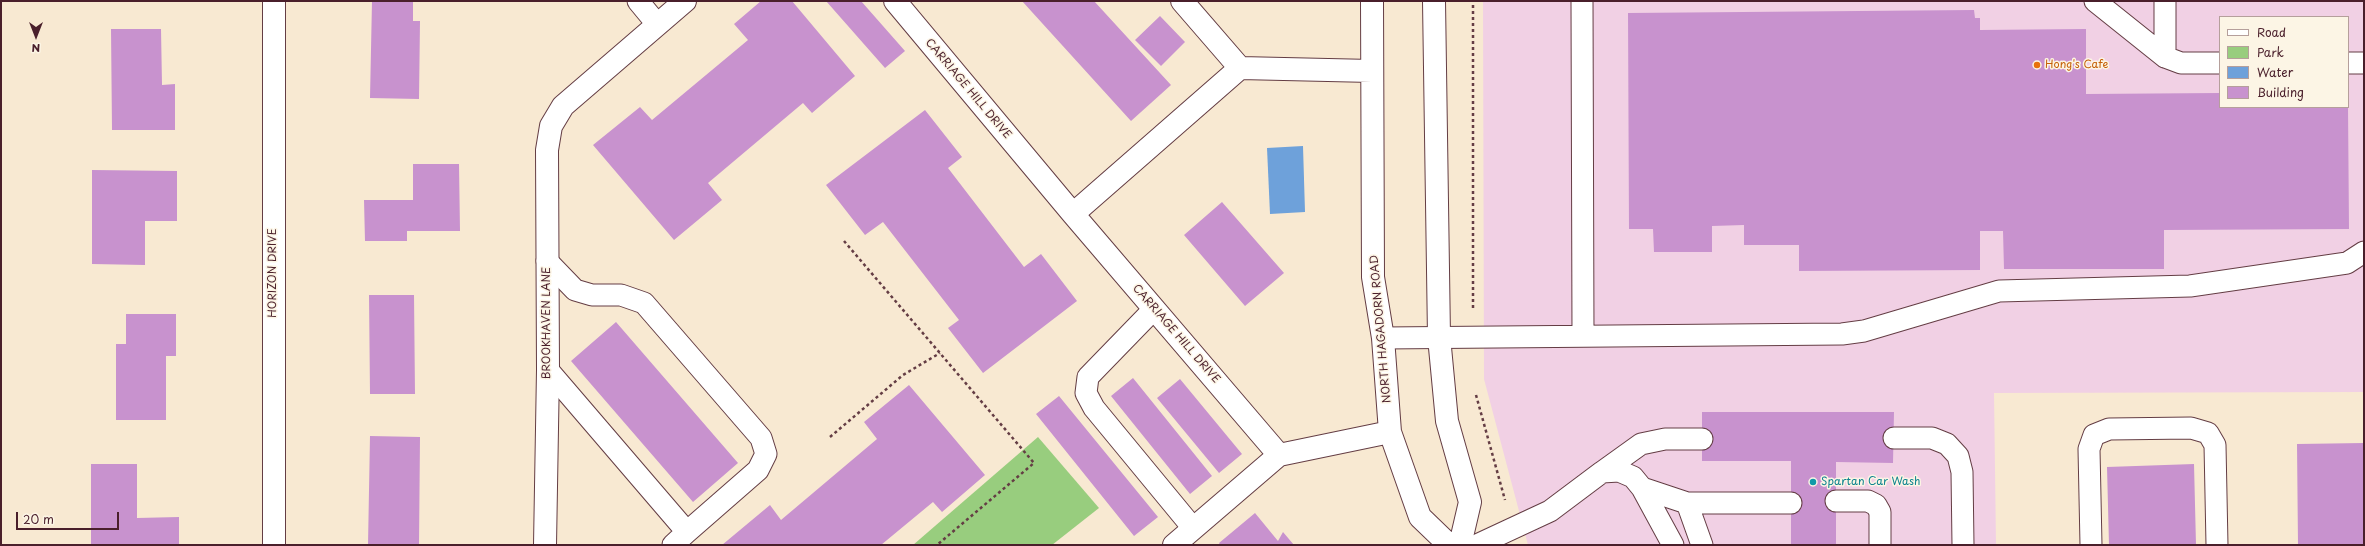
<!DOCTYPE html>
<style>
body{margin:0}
#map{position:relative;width:2365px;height:546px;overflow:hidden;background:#f8e9d2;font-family:"Playpen Sans",sans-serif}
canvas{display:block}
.frame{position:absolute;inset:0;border:2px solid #4a1f2b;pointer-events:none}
.legend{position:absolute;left:2219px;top:16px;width:130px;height:92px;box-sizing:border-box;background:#fcf5e5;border:1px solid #b59f9b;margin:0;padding:5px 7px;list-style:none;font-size:12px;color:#4a1f2b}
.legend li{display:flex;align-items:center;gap:8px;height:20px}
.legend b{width:20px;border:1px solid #b59f9b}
.north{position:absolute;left:16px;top:16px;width:40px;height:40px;-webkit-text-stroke:3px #fcf5e5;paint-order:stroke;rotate:180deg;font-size:11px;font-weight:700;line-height:16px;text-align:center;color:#4a1f2b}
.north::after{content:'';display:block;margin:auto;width:14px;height:18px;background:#4a1f2b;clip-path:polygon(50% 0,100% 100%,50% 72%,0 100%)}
.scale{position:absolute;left:16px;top:512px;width:103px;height:18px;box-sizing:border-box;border:2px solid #4a1f2b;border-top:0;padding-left:5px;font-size:12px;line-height:14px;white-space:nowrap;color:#4a1f2b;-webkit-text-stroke:3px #fcf5e5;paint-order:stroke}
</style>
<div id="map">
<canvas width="2365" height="546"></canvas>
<div class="frame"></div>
<ul class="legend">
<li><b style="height:5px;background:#fff"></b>Road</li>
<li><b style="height:11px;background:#98cd7e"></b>Park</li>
<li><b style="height:11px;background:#6ea1da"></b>Water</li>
<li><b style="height:11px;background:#c892ce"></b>Building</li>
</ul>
<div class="north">N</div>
<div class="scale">20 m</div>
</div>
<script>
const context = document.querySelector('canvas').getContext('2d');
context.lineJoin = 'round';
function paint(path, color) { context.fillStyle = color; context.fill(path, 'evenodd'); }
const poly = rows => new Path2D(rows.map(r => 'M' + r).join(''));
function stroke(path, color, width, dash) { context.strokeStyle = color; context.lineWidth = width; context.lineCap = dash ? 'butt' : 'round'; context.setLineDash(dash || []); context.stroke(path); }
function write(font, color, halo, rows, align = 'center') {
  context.font = font + ' "Playpen Sans",sans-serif'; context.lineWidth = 3; context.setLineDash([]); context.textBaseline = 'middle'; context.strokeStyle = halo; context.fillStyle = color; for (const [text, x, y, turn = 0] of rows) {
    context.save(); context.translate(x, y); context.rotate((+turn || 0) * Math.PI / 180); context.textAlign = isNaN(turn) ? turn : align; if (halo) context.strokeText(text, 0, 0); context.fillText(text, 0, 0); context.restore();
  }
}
paint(poly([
 [1483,1,2364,1,2364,392,1994,393,1996,545,1528,545,1484,379],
 [2220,17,2348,17,2348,107,2220,107]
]), '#f1d0e4');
paint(poly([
 [1038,437,1099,508,1052,545,913,545]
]), '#98cd7e');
paint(poly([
 [1303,146,1305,212,1270,214,1267,148]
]), '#6ea1da');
paint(poly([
 [372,1,413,1,413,21,420,21,419,99,370,98],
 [761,1,792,1,855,76,812,113,803,103,708,183,722,200,674,240,593,145,640,107,652,120,748,40,734,24],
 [826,1,861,1,905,51,885,68],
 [1022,1,1094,1,1171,85,1131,121],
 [1974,10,1975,18,1980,18,1980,30,2086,29,2086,94,2220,93,2220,107,2348,107,2349,229,2164,230,2164,269,2004,269,2003,231,1980,231,1980,270,1799,271,1799,245,1744,245,1744,225,1712,226,1712,252,1654,252,1653,229,1629,229,1628,13],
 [1160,16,1185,42,1161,66,1135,40],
 [111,29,161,29,162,85,175,84,175,130,112,130],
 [925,110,962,157,948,168,1024,267,1041,254,1077,301,983,373,948,328,959,320,883,222,865,235,826,185],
 [413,164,459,164,460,231,407,231,407,241,365,241,364,200,413,200],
 [92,170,177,171,177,221,145,221,145,265,92,264],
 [1222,202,1284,273,1245,306,1184,235],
 [369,295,414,295,415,394,370,394],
 [126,314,176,314,176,356,166,356,166,420,116,420,116,344,126,344],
 [616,322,738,463,693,502,571,361],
 [1133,378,1212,476,1190,494,1111,396],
 [1180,379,1242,454,1219,473,1157,398],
 [909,385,985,475,942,512,933,502,881,545,722,545,770,505,781,520,877,439,864,422],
 [1059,396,1158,517,1134,536,1036,414],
 [1702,412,1894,412,1893,463,1836,462,1836,545,1791,545,1791,461,1702,461],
 [370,436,420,437,419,545,368,545],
 [2364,443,2364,545,2298,545,2297,444],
 [91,464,137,464,137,518,179,517,179,545,91,545],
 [2194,464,2196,545,2109,545,2107,467],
 [1255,513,1278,541,1283,532,1294,545,1220,545,1219,543]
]), '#c892ce');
const service = poly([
 [638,1,657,24],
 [1582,1,1583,336],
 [2095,1,2165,57,2181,63,2220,63],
 [2165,1,2165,57],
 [2348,63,2364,63],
 [547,261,575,290,592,295,621,295,644,303,761,438,766,454,758,470,687,532,548,370],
 [1154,309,1088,377,1086,393,1094,408,1193,528],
 [1383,338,1842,334,1864,331,1999,291,2190,286,2347,263,2364,252],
 [1894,438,1932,438,1947,444,1958,456,1962,472,1963,545],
 [1602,472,1641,444,1665,439,1702,439],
 [1642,488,1687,503,1791,503],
 [1836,501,1868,501,1876,505,1880,512,1880,545],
 [1687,503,1702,545],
 [673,545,687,532],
 [1477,545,1550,511,1602,472,1619,471,1633,477,1642,488,1673,545],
 [2091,545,2089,449,2094,435,2109,429,2191,428,2208,433,2215,445,2217,545]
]);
const minor = poly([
 [895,1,1073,214,1279,455],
 [1182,1,1240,68,1372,71],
 [1372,1,1373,277,1383,338,1390,432,1420,517,1449,545],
 [1434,1,1439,337,1447,421,1470,502,1460,545],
 [1073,214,1240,68],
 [274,545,274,1],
 [545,545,548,370,547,150,551,126,563,106,685,1],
 [1174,545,1279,455,1390,432]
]);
stroke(service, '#643d44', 23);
stroke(minor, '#643d44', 24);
stroke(poly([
 [844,241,1034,463,937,545],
 [1473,308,1473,1],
 [1476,395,1505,500],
 [830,437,903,375,940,353]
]), '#643d44', 2.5, [3, 3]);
stroke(service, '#fff', 21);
stroke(minor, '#fff', 22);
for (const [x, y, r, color] of [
 [2037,65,4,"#e8710a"],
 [1813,482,4,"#0f9aa8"]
]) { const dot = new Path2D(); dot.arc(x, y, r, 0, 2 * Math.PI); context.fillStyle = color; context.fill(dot); stroke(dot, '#fcf5e5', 1.5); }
write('11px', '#c56008', '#fcf5e5', [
 ["Hong's Cafe",2045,65]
], 'left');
write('11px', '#4a1f2b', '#fcf5e5', [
 ["CARRIAGE HILL DRIVE",968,89,50],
 ["HORIZON DRIVE",273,273,-90],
 ["BROOKHAVEN LANE",547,323,-90],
 ["NORTH HAGADORN ROAD",1381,329,-95],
 ["CARRIAGE HILL DRIVE",1176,334,49]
]);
write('11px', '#0d838f', '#fcf5e5', [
 ["Spartan Car Wash",1821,482]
], 'left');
</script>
